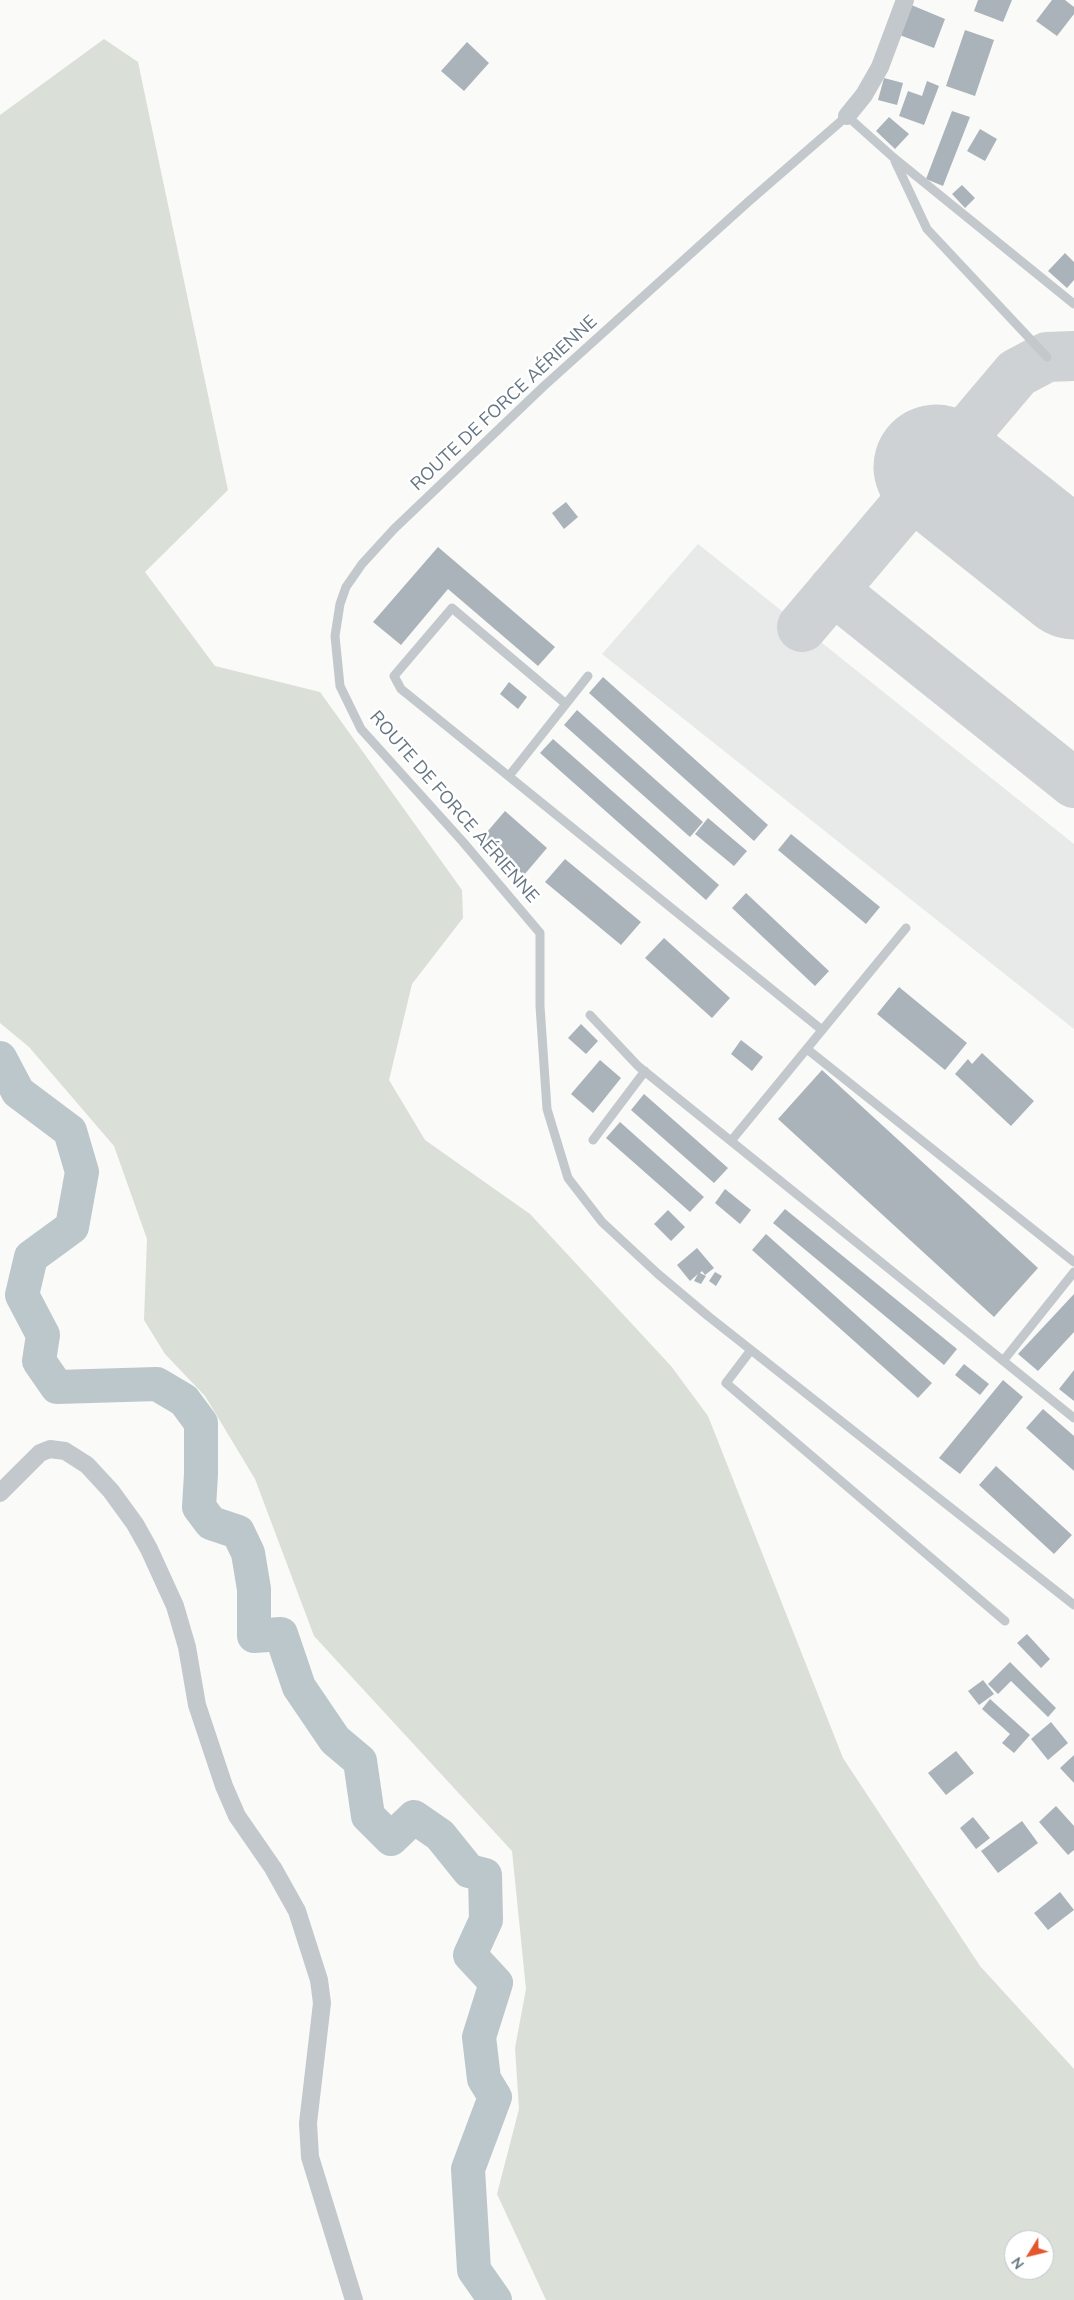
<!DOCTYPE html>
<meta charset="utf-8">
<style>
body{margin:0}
#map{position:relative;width:1074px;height:2300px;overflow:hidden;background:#fafaf8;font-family:Mulish,sans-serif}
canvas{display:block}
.north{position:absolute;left:1004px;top:2230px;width:50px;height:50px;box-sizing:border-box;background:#fff;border:1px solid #c1c8cd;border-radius:50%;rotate:234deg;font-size:14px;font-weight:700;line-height:20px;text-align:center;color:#657683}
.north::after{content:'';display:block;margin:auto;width:18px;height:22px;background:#e4572e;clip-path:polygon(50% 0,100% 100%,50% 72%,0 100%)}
</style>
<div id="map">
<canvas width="1074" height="2300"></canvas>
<div class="north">N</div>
</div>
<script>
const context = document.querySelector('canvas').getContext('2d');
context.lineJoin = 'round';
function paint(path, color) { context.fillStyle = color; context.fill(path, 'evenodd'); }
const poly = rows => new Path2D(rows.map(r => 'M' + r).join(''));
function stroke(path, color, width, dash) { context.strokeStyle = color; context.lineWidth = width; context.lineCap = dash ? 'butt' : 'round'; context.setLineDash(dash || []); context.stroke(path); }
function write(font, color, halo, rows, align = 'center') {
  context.font = font + ' Mulish,sans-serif'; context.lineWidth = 5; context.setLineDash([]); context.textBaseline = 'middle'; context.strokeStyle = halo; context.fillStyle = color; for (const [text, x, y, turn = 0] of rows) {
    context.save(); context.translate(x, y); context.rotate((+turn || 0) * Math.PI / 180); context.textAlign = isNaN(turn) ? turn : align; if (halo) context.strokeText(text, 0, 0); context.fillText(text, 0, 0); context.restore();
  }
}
paint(poly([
 [698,544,1074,844,1074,1029,602,654]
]), '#e8e9e9');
paint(poly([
 [104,39,138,62,228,490,145,572,215,666,320,692,462,890,463,918,412,984,389,1080,425,1140,530,1214,671,1366,708,1416,843,1758,980,1966,1074,2069,1074,2300,546,2300,497,2194,519,2109,515,2048,526,1989,512,1851,314,1636,255,1479,205,1396,165,1354,144,1320,147,1239,114,1146,29,1047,0,1023,0,115],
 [1014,2240,1044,2240,1044,2270,1014,2270]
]), '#dadfd7');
stroke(poly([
 [0,1058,18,1092,70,1131,82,1172,72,1227,31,1257,22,1295,43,1335,39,1361,57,1387,157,1384,184,1400,201,1423,201,1474,199,1507,211,1523,238,1532,248,1553,254,1589,254,1636,281,1634,299,1687,335,1740,360,1761,368,1816,391,1839,414,1817,440,1835,469,1871,485,1875,486,1920,470,1955,496,1983,479,2037,484,2079,495,2097,468,2169,474,2270,495,2300]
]), '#bbc7cb', 34);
stroke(poly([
 [833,590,1074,783],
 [802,627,1017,373,1047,357,1074,356]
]), '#ced2d4', 50);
stroke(poly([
 [936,467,1074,577]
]), '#ced2d4', 125);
paint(poly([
 [978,0,1012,0,1003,22,974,11],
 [1052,0,1065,0,1074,7,1074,14,1057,36,1036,21],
 [909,4,945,19,934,48,897,34],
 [965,30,994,40,975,96,946,86],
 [467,42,489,63,464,91,441,71],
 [884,78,903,83,897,105,878,100],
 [927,81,939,86,924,125,899,116,908,91,922,96],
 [952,111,970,117,943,186,926,179],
 [889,117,909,134,895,149,876,131],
 [980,129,997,139,985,161,967,151],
 [962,185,975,198,965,208,952,194],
 [1065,253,1074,262,1074,280,1067,288,1048,271],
 [566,502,578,517,564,529,552,513],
 [438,547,555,647,538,666,448,589,401,645,373,622],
 [603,677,768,825,754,841,589,693],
 [509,682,527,697,518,709,500,694],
 [577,710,703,822,690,837,564,725],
 [553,739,719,885,706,900,540,753],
 [505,811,547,848,524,875,481,839],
 [708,818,747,851,734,866,695,834],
 [791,834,880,907,866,924,778,850],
 [565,859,641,922,621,945,545,882],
 [746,893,829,971,815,986,732,908],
 [664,938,730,998,712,1018,645,958],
 [899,987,967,1043,945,1070,877,1014],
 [581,1024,598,1041,586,1054,568,1038],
 [741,1040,763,1057,752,1071,731,1054],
 [982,1053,1034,1101,1011,1126,955,1074,968,1059,972,1064],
 [600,1060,621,1078,593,1113,571,1094],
 [822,1070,1038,1268,994,1317,778,1119],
 [644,1094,728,1168,714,1183,631,1110],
 [620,1122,704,1197,690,1212,606,1138],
 [725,1189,751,1210,740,1224,715,1203],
 [785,1209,957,1349,944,1365,773,1223],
 [668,1210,685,1227,671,1241,654,1224],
 [766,1234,932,1383,918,1398,752,1250],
 [697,1248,714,1268,705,1275,702,1271,700,1273,706,1276,701,1284,694,1281,698,1274,690,1281,677,1265],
 [715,1272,722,1276,716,1286,709,1281],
 [1074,1294,1074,1332,1038,1371,1018,1354],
 [964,1364,989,1384,980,1395,955,1375],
 [1074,1370,1074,1401,1059,1389],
 [1003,1380,1023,1397,960,1474,939,1458],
 [1043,1409,1074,1436,1074,1471,1026,1428],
 [996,1466,1072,1535,1054,1554,979,1485],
 [1027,1634,1050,1659,1041,1668,1017,1643],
 [1010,1662,1056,1708,1048,1717,1011,1681,998,1694,988,1684],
 [983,1680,994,1694,979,1705,968,1691],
 [990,1699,1030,1735,1014,1753,1002,1743,1010,1734,982,1709],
 [1051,1722,1068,1743,1048,1760,1031,1739],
 [956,1751,974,1773,946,1795,928,1773],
 [1074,1755,1074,1783,1060,1768],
 [1056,1806,1074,1826,1074,1850,1068,1855,1039,1822],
 [973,1817,990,1838,976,1849,960,1828],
 [1022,1821,1038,1843,998,1873,981,1851],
 [1060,1892,1074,1910,1048,1930,1034,1913]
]), '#aab3b9');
stroke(poly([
 [895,161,927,229,1047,357],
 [1074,304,894,158,847,116,748,202,544,386,394,529,362,564,346,587,340,604,335,636,340,686,361,729,463,842,540,933,540,1006,547,1109,568,1178,602,1222,658,1274,708,1316,1074,1605],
 [566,704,452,608,394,676,401,689,822,1030],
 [509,776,588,676],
 [590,1015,638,1066,1074,1418],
 [807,1049,1074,1262],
 [593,1140,645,1071],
 [731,1141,906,928],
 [751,1350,726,1383,1005,1621],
 [1003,1361,1074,1272]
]), '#c3c8cc', 9);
stroke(poly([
 [847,116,864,95,880,67,905,0],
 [0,1493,40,1453,50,1449,65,1451,87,1465,111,1491,135,1524,149,1549,175,1606,187,1647,197,1705,224,1786,237,1816,273,1868,297,1911,319,1980,322,2003,308,2123,310,2157,354,2300]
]), '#c3c8cc', 18);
write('18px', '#657683', '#fff', [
 ["ROUTE DE FORCE AÉRIENNE",504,403,-43],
 ["ROUTE DE FORCE AÉRIENNE",454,807,49]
]);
</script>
